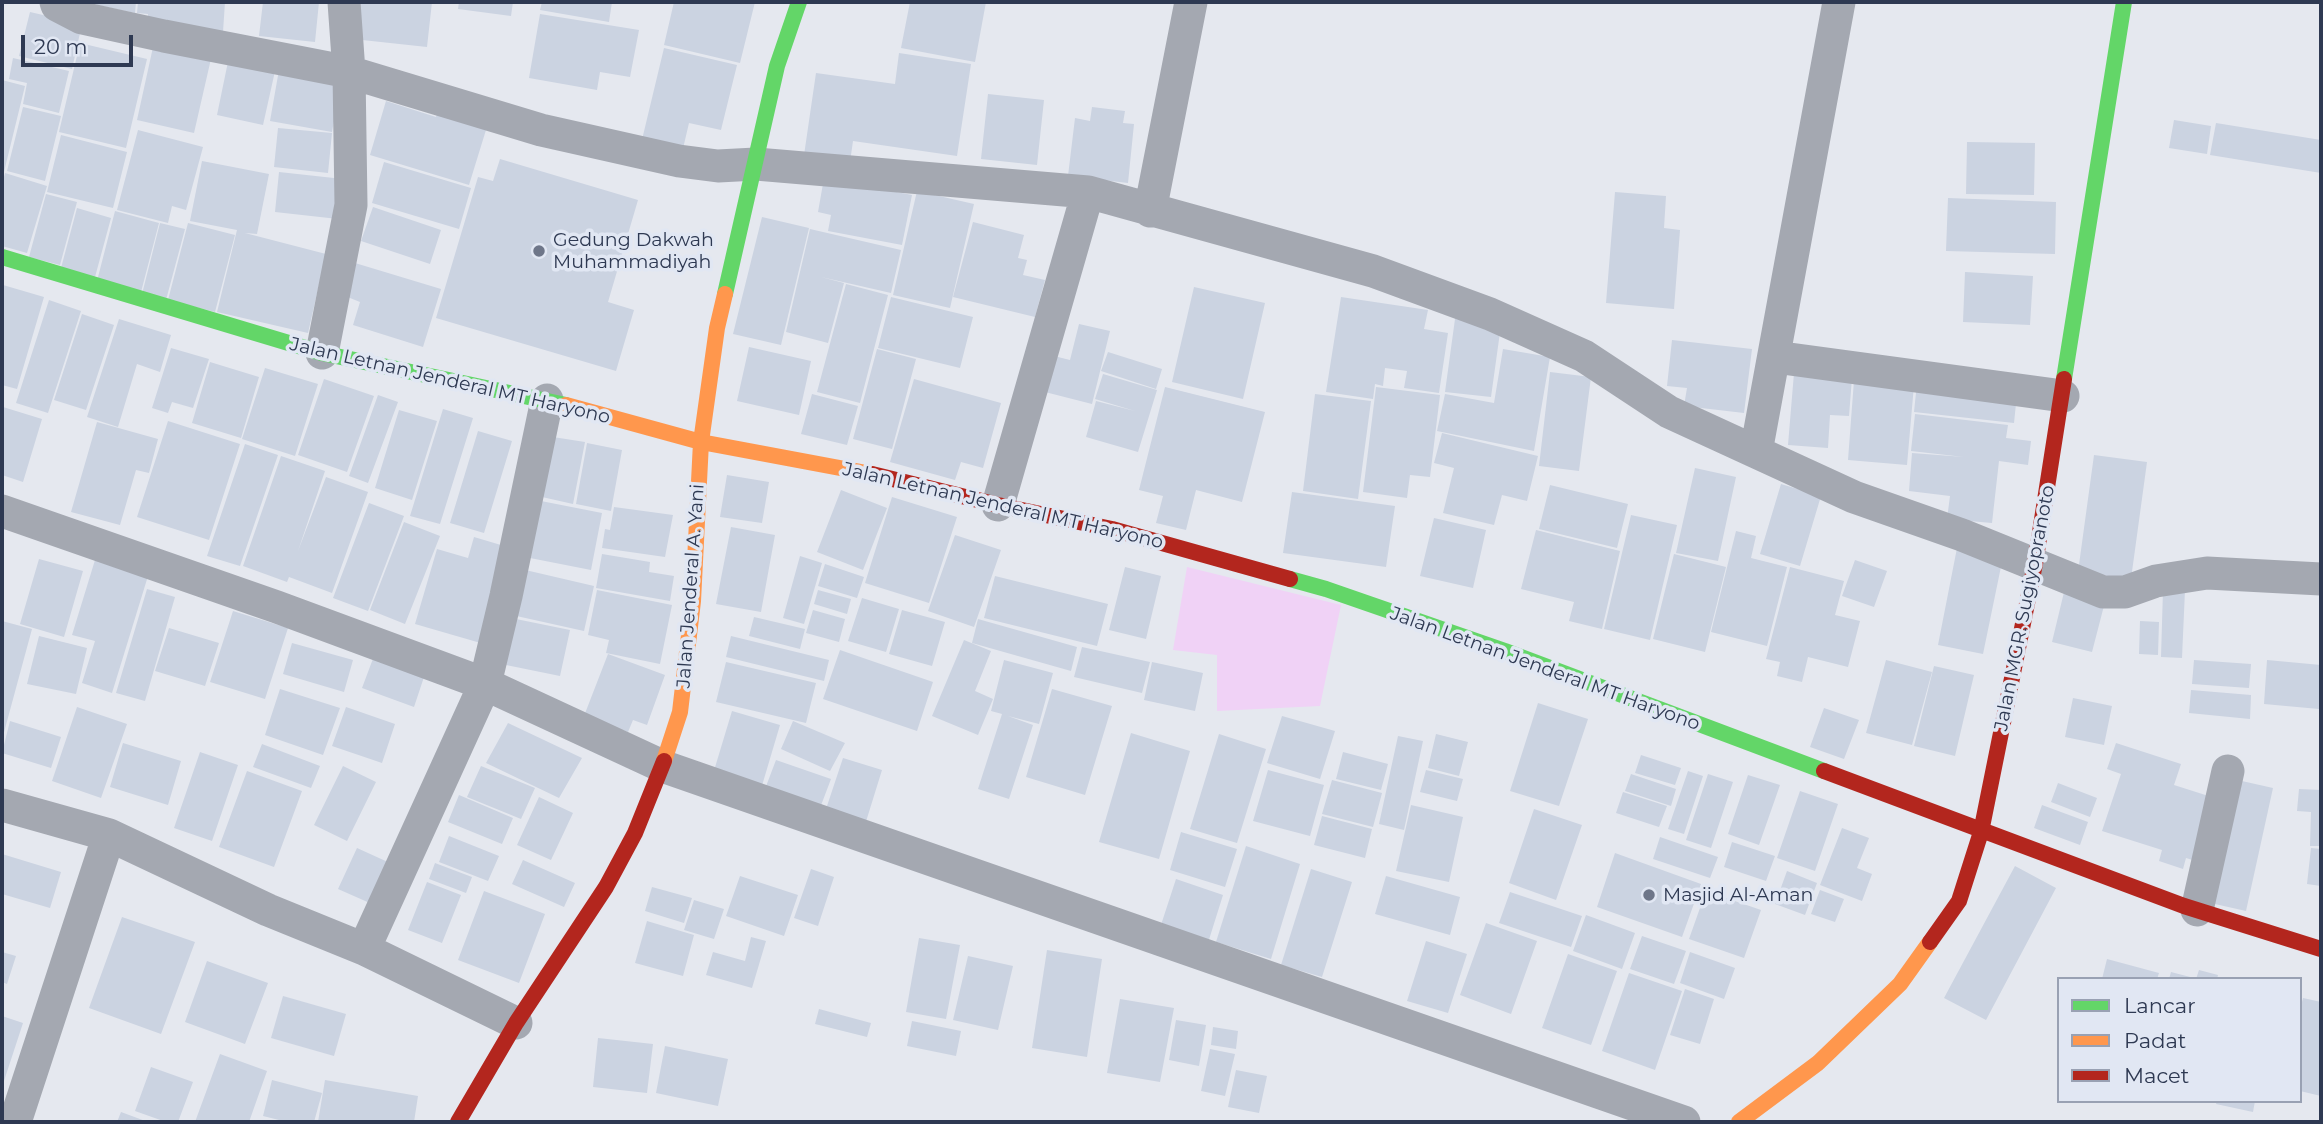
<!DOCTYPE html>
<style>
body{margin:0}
#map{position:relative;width:2323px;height:1124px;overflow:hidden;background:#e5e8ef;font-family:Montserrat,sans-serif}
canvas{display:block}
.frame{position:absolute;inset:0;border:4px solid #2e3952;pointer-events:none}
.legend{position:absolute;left:2057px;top:977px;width:245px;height:126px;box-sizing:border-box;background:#e1e7f3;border:2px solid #99a1b3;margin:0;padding:9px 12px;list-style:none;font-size:21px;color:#2e3952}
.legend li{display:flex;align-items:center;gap:14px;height:35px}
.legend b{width:35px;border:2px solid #99a1b3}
.scale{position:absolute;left:21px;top:35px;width:112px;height:32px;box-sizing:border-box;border:4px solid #2e3952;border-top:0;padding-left:9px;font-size:21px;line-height:24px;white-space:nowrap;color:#2e3952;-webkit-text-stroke:5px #e1e7f3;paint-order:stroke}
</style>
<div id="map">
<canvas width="2323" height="1124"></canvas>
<div class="frame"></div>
<ul class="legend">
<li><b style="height:9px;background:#63d668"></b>Lancar</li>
<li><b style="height:9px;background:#ff974d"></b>Padat</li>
<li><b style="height:9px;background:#b3261e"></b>Macet</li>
</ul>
<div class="scale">20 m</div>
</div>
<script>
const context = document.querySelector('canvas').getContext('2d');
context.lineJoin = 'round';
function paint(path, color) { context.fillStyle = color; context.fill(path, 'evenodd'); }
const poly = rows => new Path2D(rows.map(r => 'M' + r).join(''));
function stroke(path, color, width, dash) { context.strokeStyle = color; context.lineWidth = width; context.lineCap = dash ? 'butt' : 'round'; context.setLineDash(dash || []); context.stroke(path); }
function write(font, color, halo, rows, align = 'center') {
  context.font = font + ' Montserrat,sans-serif'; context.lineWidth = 7; context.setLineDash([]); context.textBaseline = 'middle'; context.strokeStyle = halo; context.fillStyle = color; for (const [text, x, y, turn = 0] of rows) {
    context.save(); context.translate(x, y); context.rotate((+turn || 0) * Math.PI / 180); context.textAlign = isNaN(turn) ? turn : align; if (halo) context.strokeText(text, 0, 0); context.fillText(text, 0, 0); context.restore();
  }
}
paint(poly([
 [1187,567,1341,605,1320,706,1217,711,1217,655,1173,650]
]), '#f0d2f6');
paint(poly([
 [83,2,136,2,135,13],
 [138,2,225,2,223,32,148,27,148,14,137,13],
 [263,2,319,2,315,42,259,36],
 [357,2,432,2,427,47,353,39],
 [459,2,513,2,511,16,458,9],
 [542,2,612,2,609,22,540,10],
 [674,2,755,2,740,63,664,45],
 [910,2,986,2,975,62,901,48],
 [30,12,82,24,72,69,19,56],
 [540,14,639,30,630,77,600,72,597,90,529,78],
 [155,38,213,50,194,133,137,120],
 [80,43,147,59,126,148,59,132],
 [664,48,737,65,721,130,689,123,681,157,640,148],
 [230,52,277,62,263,125,217,115],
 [899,53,971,64,957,156,853,141,849,169,803,162,816,73,895,84],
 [13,58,69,71,59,113,23,104,27,83,9,79],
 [280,64,342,74,332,132,270,121],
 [2,80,25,86,3,176,2,176],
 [988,94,1044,100,1037,165,981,159],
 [386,101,436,117,441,102,490,117,469,185,370,155],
 [23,107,61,116,45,181,7,171],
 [1092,107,1125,111,1123,123,1134,124,1128,183,1068,176,1075,118,1090,121],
 [2174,120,2211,126,2207,154,2169,148],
 [2216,123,2321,140,2321,173,2210,155],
 [278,128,332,133,328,173,274,167],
 [138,130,203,147,186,210,172,206,168,223,117,210],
 [61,135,127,152,113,208,47,192],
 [1967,142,2035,143,2034,195,1966,194],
 [500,159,638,200,608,302,634,310,616,371,436,318,478,177,493,181],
 [202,161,269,174,257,234,245,233,326,254,308,333,217,312,237,230,190,221],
 [384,162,471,188,459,229,372,203],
 [279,172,343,179,338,219,275,212],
 [5,173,47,186,27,253,2,246,2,185],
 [824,178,912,195,902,245,828,231,831,215,818,212],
 [917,191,974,204,950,308,893,295],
 [1615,192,1666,196,1664,228,1680,230,1674,309,1606,303],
 [46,194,77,202,60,265,29,257],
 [1948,198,2056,202,2055,254,1946,251],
 [373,207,441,230,430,264,361,241],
 [77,208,111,218,95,277,61,268],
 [115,211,159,223,141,292,97,281],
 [762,217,809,228,781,345,733,334],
 [973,222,1024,235,1018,258,1027,260,1023,275,1045,280,1035,317,953,297],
 [160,223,185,229,166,300,142,294],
 [188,223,235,235,215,312,168,300],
 [810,229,901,250,891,293,821,277,844,283,828,343,786,332],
 [355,263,441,289,423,347,353,325,360,302,345,296],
 [1965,272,2033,276,2030,325,1963,322],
 [846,284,888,295,860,403,817,392],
 [3,285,44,297,17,389,2,385],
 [1194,287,1265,303,1243,399,1172,382],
 [891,297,973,317,960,368,878,348],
 [1341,297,1428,310,1424,329,1448,333,1439,393,1404,388,1407,371,1385,368,1383,386,1375,384,1373,399,1326,392],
 [49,300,81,311,48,413,16,403],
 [82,314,114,325,86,410,54,400],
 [119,319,171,335,160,372,137,364,118,427,87,417],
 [1455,319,1501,325,1491,397,1445,392],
 [1079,324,1110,331,1092,404,1045,392,1054,356,1070,360],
 [1672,340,1752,349,1744,413,1684,406,1687,388,1667,386],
 [749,347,811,361,799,415,737,401],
 [171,348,209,359,193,408,172,402,168,413,152,408],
 [877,349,916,359,892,449,853,439],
 [1503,349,1550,357,1534,451,1437,431,1445,394,1494,403],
 [1108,352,1162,369,1156,389,1101,371],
 [210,362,259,377,241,438,192,423],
 [265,368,318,384,295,456,242,439],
 [1550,372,1591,377,1579,471,1539,466],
 [1794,373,1852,378,1849,416,1830,415,1828,448,1788,445],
 [1103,374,1157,390,1138,452,1086,437,1096,401,1135,411,1095,399],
 [324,379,374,396,347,472,298,455],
 [914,379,1001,403,983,468,961,462,955,480,890,462],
 [1854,380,1914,385,1907,465,1848,460],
 [1917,383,2017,394,2014,423,1914,412],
 [1165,387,1265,412,1242,502,1196,490,1186,530,1156,523,1163,496,1139,490],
 [1376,387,1440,395,1430,477,1410,475,1407,498,1363,492],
 [812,394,858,406,847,445,801,434],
 [1315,394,1371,401,1358,499,1303,491],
 [378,395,398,402,368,483,349,476],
 [3,407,42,419,23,482,2,475],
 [443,409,473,418,440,524,410,516],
 [399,410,437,421,412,500,375,488],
 [1915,414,2008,425,2006,438,2031,441,2028,465,1999,461,1992,523,1947,519,1950,496,1909,491,1912,453,1964,457,1911,451],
 [168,421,240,444,209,540,137,517],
 [97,422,158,439,149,473,136,470,120,525,71,512],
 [478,431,512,441,484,533,450,523],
 [1442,433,1538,456,1527,501,1502,495,1494,525,1443,513,1454,468,1434,463],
 [553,437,585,442,573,504,542,497],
 [587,443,622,450,611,511,576,504],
 [245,444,278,455,240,566,207,556],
 [2094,455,2147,462,2131,579,2078,572],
 [281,456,325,471,298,551,326,477,368,492,332,593,289,577,287,582,243,566],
 [1695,468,1736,477,1718,561,1676,553],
 [727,475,769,482,762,523,720,517],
 [1781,484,1821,496,1800,566,1760,554],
 [1550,485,1628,504,1617,548,1539,529],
 [841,490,887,508,863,570,817,552],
 [1292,492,1395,506,1386,567,1283,553],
 [892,497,957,517,929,603,865,583],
 [541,501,602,513,591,570,530,558],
 [369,503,404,516,368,611,333,598],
 [614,507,673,515,665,557,602,548,605,529,610,530],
 [1631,515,1677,525,1650,640,1604,629],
 [1434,518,1486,530,1473,588,1420,576],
 [404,522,440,536,405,624,370,610],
 [731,527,775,535,761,612,716,604],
 [1536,530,1620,551,1602,629,1569,621,1574,602,1521,589],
 [1736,531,1756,536,1751,558,1787,567,1767,646,1711,632],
 [955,535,1001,550,974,627,928,611],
 [474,537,511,548,484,644,415,624,437,549,468,558],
 [1957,548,2003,557,1983,654,1938,645],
 [602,554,650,562,649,572,674,576,670,601,596,588],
 [1674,554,1726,567,1705,652,1653,639],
 [800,556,822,563,804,624,783,618],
 [39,559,83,571,64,637,20,624],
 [95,560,148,576,112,693,82,683,95,641,72,635],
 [1855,560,1887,571,1874,607,1842,596],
 [825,564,864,577,857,598,818,586],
 [1125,567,1161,576,1146,639,1109,630],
 [1790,567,1844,581,1835,615,1860,621,1848,667,1808,657,1802,682,1777,676,1780,662,1766,659],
 [521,569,594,586,584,631,512,615],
 [995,576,1108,604,1097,646,984,618],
 [2065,588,2106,598,2092,652,2052,642],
 [147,589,175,597,145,701,116,693],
 [597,590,672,605,660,664,606,653,609,640,588,635],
 [818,590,851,599,847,614,814,604],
 [2163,590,2185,590,2182,658,2161,657],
 [862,598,899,609,886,652,848,641],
 [813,610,845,619,839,642,806,633],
 [902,610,945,622,932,666,889,654],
 [233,611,288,628,265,699,210,682],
 [754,617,805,629,800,649,749,636],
 [516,619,570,630,560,676,506,665],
 [978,619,1077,647,1071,671,972,643],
 [2,621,32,629,3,736,2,736],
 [2140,621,2159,622,2158,655,2139,654],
 [169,628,219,643,205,686,155,671],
 [39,636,87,648,76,694,27,684],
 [731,636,829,660,824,681,726,657],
 [964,640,991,651,975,691,993,699,978,735,932,716],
 [292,643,353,660,344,692,283,674],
 [1082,647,1150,662,1142,693,1074,677],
 [840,650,933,682,917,731,823,699],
 [608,654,665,675,647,725,633,720,628,732,584,716],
 [374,656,425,674,414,707,362,688],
 [1004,660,1053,673,1039,724,1008,716,1033,725,1009,799,978,789,1002,714,991,711],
 [1886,660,1932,672,1912,745,1866,733],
 [2194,660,2251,664,2249,688,2192,684],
 [2267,660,2321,665,2319,709,2264,704],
 [726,662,816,683,806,723,716,702],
 [1152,662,1203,673,1195,711,1144,700],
 [1934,666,1974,675,1955,756,1914,746],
 [280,689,340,708,323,755,265,735],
 [1052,689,1112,706,1085,795,1026,777],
 [2191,690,2251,695,2250,719,2189,713],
 [2073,698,2112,706,2104,745,2065,737],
 [1538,703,1588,719,1559,806,1510,791],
 [77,707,127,724,101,798,52,781],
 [346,707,395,724,382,763,332,746],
 [1824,708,1859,720,1844,759,1810,747],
 [732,711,780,725,761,789,713,774],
 [1282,716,1335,731,1320,779,1267,763],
 [10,721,61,737,51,768,2,753],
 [793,721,845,743,830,771,781,749],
 [508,723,582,758,559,798,486,763],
 [1131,733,1190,751,1159,859,1099,842],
 [1219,734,1266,749,1237,843,1190,829],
 [1436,734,1468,742,1459,776,1428,768],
 [1398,736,1423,741,1404,830,1379,824],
 [123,743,181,761,168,805,110,787],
 [2116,743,2181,764,2174,785,2218,799,2199,862,2186,858,2183,869,2159,861,2162,850,2102,831,2121,774,2107,769],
 [262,744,320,766,311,788,253,767],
 [200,752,238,765,212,841,174,828],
 [1343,752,1388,764,1381,790,1336,779],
 [1641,755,1681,768,1675,785,1635,773],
 [843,758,882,770,864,828,824,815],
 [776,760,831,779,820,808,765,789],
 [343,766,376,782,347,841,314,825],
 [481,766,535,788,521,819,467,797],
 [1268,770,1324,785,1310,836,1253,821],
 [1426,770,1463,779,1457,801,1420,792],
 [247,771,302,791,274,867,219,847],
 [1688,771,1703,776,1684,834,1668,829],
 [1631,774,1676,789,1671,806,1625,791],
 [1708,774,1733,782,1711,848,1686,840],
 [1748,775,1780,785,1759,845,1728,834],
 [2233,779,2273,788,2246,911,2206,902],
 [1332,780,1382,793,1373,827,1322,814],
 [2058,783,2097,798,2090,817,2051,802],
 [2299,789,2321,790,2321,846,2310,846,2311,812,2297,811],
 [1800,791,1838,804,1815,871,1777,858],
 [1623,792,1667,806,1659,827,1616,813],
 [459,795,513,818,502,844,448,822],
 [539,797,573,813,551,860,517,845],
 [1411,805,1463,817,1449,882,1396,871],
 [2042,805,2088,822,2080,845,2034,828],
 [1534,809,1582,825,1556,900,1509,883],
 [1322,816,1372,829,1365,858,1314,845],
 [1842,828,1869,838,1857,868,1872,874,1862,901,1820,885],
 [1181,832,1237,849,1225,887,1170,870],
 [449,836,499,856,488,881,439,862],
 [1660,837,1718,857,1710,878,1653,859],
 [1732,842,1775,856,1766,881,1724,867],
 [1246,846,1300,864,1271,959,1216,942],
 [357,848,390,863,372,904,338,889],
 [2311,848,2321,849,2321,886,2307,884],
 [1615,853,1701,884,1682,937,1597,907],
 [2,854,61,872,50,908,2,894],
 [523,860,575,883,564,907,512,884],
 [435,863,472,877,466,893,429,879],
 [2015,866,2056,888,1986,1020,1944,998],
 [811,869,834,877,818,926,794,918],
 [1311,869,1352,882,1322,977,1281,965],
 [1787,871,1817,883,1805,915,1775,904],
 [740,876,798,895,784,936,726,916],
 [1386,876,1460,897,1450,935,1375,914],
 [1176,879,1223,895,1207,946,1159,931],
 [427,882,461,895,442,943,408,930],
 [652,887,692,898,684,923,645,911],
 [1820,890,1844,899,1835,922,1811,914],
 [484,891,545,914,519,983,458,960],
 [1706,891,1761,910,1744,958,1689,939],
 [1510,892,1582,916,1571,947,1499,923],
 [694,900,724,909,714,939,684,930],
 [1586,915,1635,933,1622,969,1573,951],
 [122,917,195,942,161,1034,89,1008],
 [647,921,694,935,683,976,635,963],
 [1486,923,1537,941,1511,1014,1460,995],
 [1642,936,1686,951,1674,984,1630,969],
 [751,937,766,941,752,988,706,975,713,952,745,961],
 [919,938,960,945,946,1019,906,1012],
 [1426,941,1467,954,1448,1013,1407,1001],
 [1047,950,1102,959,1087,1057,1032,1048],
 [2,952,16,956,7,984,2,982],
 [1690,952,1735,968,1724,999,1680,983],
 [1568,954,1617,971,1591,1045,1542,1028],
 [968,956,1013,966,998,1030,953,1020],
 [2107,959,2159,973,2157,979,2102,979],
 [207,961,268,983,245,1044,185,1022],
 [2199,970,2218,975,2217,979,2196,979],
 [2171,972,2194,978,2194,979,2169,979],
 [1629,973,1682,991,1655,1070,1602,1051],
 [1685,989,1714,999,1700,1044,1670,1035],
 [283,996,346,1014,334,1056,271,1038],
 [2303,998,2321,1002,2321,1096,2300,1091,2300,1010],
 [1120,999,1174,1008,1160,1082,1107,1073],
 [819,1009,871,1023,867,1037,815,1024],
 [2,1016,23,1023,2,1087],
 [1176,1020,1206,1025,1199,1066,1169,1060],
 [912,1021,961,1031,956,1056,907,1046],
 [1213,1027,1238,1031,1236,1049,1211,1045],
 [598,1038,653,1044,647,1093,593,1087],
 [665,1046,728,1059,718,1106,656,1093],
 [1210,1049,1235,1054,1225,1096,1201,1091],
 [220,1054,267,1071,249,1122,195,1122],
 [151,1067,193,1082,178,1122,166,1122,135,1111],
 [1236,1070,1267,1076,1259,1113,1228,1107],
 [272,1080,322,1093,314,1122,287,1122,263,1116],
 [325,1080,418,1096,414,1122,318,1122],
 [2217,1101,2255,1101,2253,1112,2216,1104],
 [121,1112,148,1122,117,1122]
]), '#cbd3e1');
stroke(poly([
 [56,2,57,5,82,18,164,36,349,72,541,130,679,161,718,166,756,164,1088,192,1373,271,1490,314,1584,356,1669,412,1854,497,1962,535,2103,592,2125,592,2156,581,2207,573,2321,579],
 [1150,211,1191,2],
 [322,353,351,205,349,72,344,2],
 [1775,357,2063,396],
 [1756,452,1839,2],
 [998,505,1088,192],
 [2,511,277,607,485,684,662,766,1684,1122],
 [2,805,109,835,268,910,364,949,516,1023],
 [2197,910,2228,771],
 [364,949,485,684,506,596,547,400],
 [15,1122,109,835]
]), '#a4a8b1', 33);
stroke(poly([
 [2,257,322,353,566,405],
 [725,294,777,66,799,2],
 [2064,379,2124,2],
 [1290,579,1326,589,1505,651,1824,771]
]), '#63d668', 16);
stroke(poly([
 [566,405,701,442,872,474],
 [664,761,680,712,693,601,701,442,717,328,725,294],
 [1739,1122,1818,1063,1900,984,1930,942]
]), '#ff974d', 16);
stroke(poly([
 [872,474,998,505,1112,529,1290,579],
 [1824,771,2184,906,2321,949],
 [1930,942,1959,901,1981,832,2035,564,2064,379],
 [458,1122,516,1023,606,887,635,833,664,761]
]), '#b3261e', 16);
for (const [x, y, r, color] of [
 [539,251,7,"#6e7689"],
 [1649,895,7,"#6e7689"]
]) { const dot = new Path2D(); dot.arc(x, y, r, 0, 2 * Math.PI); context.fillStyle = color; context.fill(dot); stroke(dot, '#e1e7f3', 2.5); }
write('19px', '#2e3952', '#e1e7f3', [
 ["Gedung Dakwah",553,240],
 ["Muhammadiyah",553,262],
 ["Masjid Al-Aman",1663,895]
], 'left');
write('19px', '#2e3952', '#e1e7f3', [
 ["Jalan Letnan Jenderal MT Haryono",450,381,13],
 ["Jalan Letnan Jenderal MT Haryono",1003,506,13],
 ["Jalan Jenderal A. Yani",691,586,-86],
 ["Jalan MGR. Sugiyopranoto",2025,608,-79],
 ["Jalan Letnan Jenderal MT Haryono",1545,669,20]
]);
</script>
